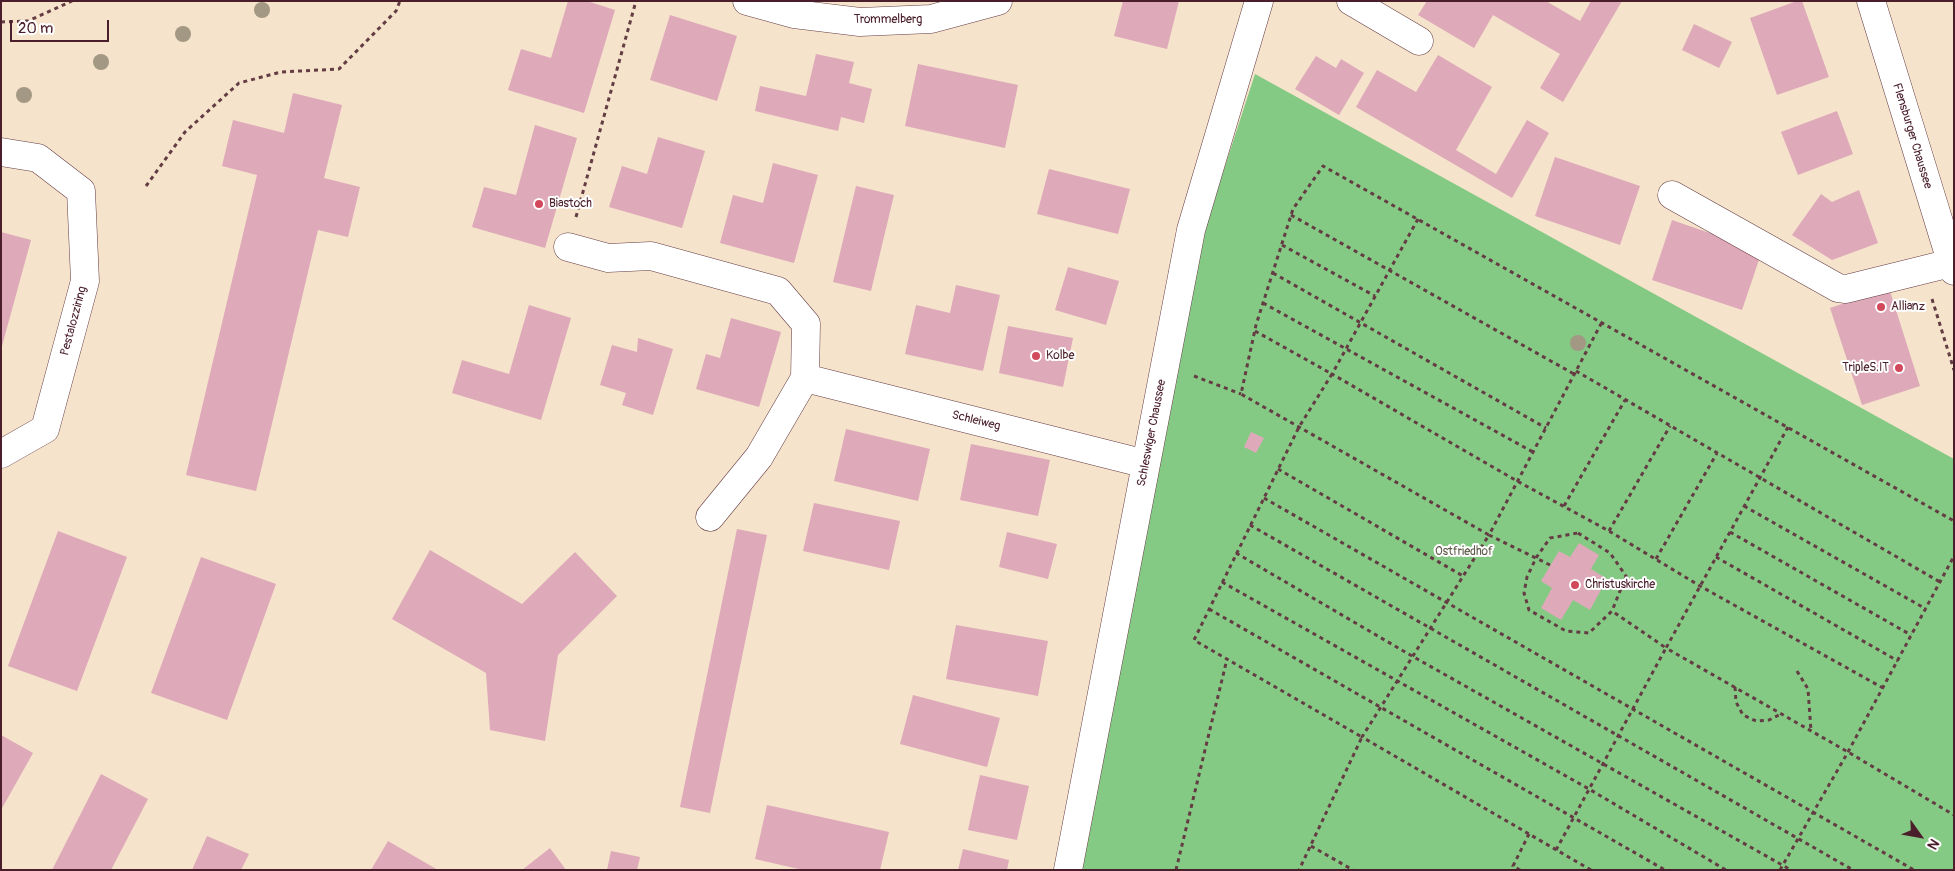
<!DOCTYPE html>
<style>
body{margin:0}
#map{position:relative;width:1955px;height:871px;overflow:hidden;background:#f5e3cb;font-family:Pangolin,sans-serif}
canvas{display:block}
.frame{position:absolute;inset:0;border:2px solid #4a1f2b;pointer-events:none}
.north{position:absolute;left:1895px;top:811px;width:50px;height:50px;-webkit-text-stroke:4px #fff;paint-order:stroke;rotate:122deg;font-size:14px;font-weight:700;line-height:20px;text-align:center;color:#4a1f2b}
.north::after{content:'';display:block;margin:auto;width:18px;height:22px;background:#4a1f2b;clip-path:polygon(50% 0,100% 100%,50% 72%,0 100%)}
.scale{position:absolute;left:10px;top:20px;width:99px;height:22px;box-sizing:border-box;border:2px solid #4a1f2b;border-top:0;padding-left:6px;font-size:15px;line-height:18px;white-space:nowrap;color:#4a1f2b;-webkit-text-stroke:4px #fff;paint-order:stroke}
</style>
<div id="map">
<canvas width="1955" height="871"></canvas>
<div class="frame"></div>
<div class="north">N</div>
<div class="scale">20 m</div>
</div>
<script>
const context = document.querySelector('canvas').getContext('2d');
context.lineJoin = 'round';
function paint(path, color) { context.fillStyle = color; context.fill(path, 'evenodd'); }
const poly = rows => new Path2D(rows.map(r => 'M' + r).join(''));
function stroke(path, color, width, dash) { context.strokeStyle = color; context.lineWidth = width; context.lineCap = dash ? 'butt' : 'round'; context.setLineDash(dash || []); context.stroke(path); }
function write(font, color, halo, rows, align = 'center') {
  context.font = font + ' Pangolin,sans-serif'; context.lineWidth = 4; context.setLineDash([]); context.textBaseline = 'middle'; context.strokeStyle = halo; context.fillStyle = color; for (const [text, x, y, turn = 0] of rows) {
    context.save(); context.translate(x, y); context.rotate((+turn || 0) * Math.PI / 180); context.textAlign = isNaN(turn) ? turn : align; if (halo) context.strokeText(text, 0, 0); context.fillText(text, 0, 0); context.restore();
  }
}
paint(poly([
 [1255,74,1954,459,1954,870,1079,870,1200,243]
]), '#85ca84');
paint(poly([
 [568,1,587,1,615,10,584,113,508,90,521,49,551,58],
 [1123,1,1179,1,1167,49,1114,36],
 [1427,1,1546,1,1580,21,1591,1,1622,1,1563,102,1540,88,1560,54,1493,15,1474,48,1418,15],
 [1797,1,1802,1,1829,77,1777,95,1750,18],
 [670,15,737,36,717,101,650,80],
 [1694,24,1732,42,1719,68,1682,50],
 [816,54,854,62,849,83,872,89,864,123,841,117,838,131,755,111,760,86,806,96],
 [1438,55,1492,87,1456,150,1496,174,1527,120,1549,133,1512,198,1356,107,1377,70,1416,92],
 [1316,56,1336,68,1341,59,1364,73,1339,115,1295,89],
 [918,64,1018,85,1005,148,905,126],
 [293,93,342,105,324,178,360,187,348,237,318,230,256,491,186,475,257,175,222,166,233,120,284,133],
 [1837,111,1853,154,1798,175,1781,132],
 [535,125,577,138,545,248,472,227,484,187,516,195],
 [658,137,705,151,682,228,609,207,622,166,647,174],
 [1555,157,1640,186,1620,245,1535,216],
 [773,163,818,175,794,263,720,243,733,195,763,203],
 [1049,169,1130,189,1118,234,1037,214],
 [856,186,894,195,871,291,833,282],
 [1859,190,1878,243,1832,260,1792,235,1821,194,1832,202],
 [1672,220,1762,251,1742,310,1652,280],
 [1,232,31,240,2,346,1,345],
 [1068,267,1119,281,1106,325,1055,310],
 [956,285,1000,295,983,371,905,354,916,305,950,313],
 [1889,288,1920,386,1862,405,1830,308],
 [529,305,571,318,541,420,452,393,462,360,509,374],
 [731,318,781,332,759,407,696,389,706,354,720,358],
 [1008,326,1073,338,1063,387,999,373],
 [638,338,673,349,653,415,622,405,626,393,600,385,612,345,637,352],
 [846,429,930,449,918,501,834,481],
 [1251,432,1264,438,1256,453,1244,447],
 [971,444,1050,460,1038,516,960,500],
 [814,503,900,521,889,570,803,551],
 [737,529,767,535,710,813,680,807],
 [58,531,127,557,77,691,8,666],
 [1007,532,1057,544,1048,579,999,567],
 [1579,543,1599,555,1591,569,1607,579,1590,610,1573,600,1561,620,1541,608,1552,588,1541,581,1559,551,1570,557],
 [430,550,522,604,575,552,617,596,558,655,545,741,490,730,486,673,392,619],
 [201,557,276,584,227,720,151,693],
 [956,625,1048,641,1038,696,946,679],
 [913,695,1000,718,987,767,900,744],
 [1,735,33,753,1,810],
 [101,774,148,799,111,870,52,870],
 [980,775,1029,786,1017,840,968,830],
 [767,805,889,832,880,870,803,870,755,859],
 [207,836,249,854,241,870,192,870],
 [388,841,438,870,371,870],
 [550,848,566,870,522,870],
 [963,849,1009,860,1007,870,958,870],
 [611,851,640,857,637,870,607,870]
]), '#dea9b9');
const minor = poly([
 [747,1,794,14,860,22,931,19,998,1],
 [1351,1,1419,41],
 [1,152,38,158,81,191,85,281,45,429,1,454],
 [1672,195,1838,288,1846,289,1951,263],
 [568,247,608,258,651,256,778,291,806,324,805,378,1146,464],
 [710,517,759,457,805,378],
 [1068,870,1191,230,1259,1]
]);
const major = poly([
 [1871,1,1954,271]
]);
stroke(minor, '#643c43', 29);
stroke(major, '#643c43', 29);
stroke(poly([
 [1,22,28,21,72,1],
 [146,186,185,132,239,83,281,72,339,69,396,11,400,1],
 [1291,215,1574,374],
 [576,217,636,1],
 [1418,219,1332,374,1517,481,1609,531,1700,586,1883,688],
 [1282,245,1375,296],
 [1273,273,1546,428],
 [1932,299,1954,370],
 [1263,303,1533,452],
 [1255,331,1332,374,1299,427,1194,640,1362,737,1299,870],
 [1576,371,1940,582],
 [1194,376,1241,394],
 [1788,427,1666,648,1848,752,1954,815],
 [1278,469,1463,576],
 [1264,498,1914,870],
 [1564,506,1625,400],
 [1744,506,1926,609],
 [1250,525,1853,870],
 [1609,531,1670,426],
 [1730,532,1911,635],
 [1578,533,1610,553,1626,576,1612,611,1589,633,1566,631,1529,610,1524,593,1527,577,1536,558,1550,538,1578,533],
 [1236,553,1412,656,1791,870],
 [1716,557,1898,661],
 [1656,559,1717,453],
 [1550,565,1489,535,1602,322],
 [1222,582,1589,789,1726,870],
 [1209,609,1665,870],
 [1797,671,1808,689,1811,731],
 [1735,687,1736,702,1743,715,1756,721,1769,720,1781,714],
 [1311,846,1353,870],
 [1556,850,1666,648,1612,611],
 [1176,870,1227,659],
 [1520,870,1513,866,1529,834],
 [1591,870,1362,737,1489,535,1241,394,1256,325,1293,209,1323,166,1954,521],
 [1780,870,1848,752,1954,556]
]), '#643c43', 3, [4, 4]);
stroke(minor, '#fff', 28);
stroke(major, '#fff', 28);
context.fillStyle = '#a29884';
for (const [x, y] of [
 [262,10],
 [183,34],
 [101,62],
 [24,95],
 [1578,343]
]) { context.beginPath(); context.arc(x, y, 8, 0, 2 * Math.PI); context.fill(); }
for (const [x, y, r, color] of [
 [539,204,5,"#d1495b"],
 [1881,307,5,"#d1495b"],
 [1036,356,5,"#d1495b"],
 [1899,368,5,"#d1495b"],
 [1575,585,5,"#d1495b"]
]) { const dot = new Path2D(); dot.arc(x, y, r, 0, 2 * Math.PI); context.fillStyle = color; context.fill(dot); stroke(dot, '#fff', 2); }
write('12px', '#4a1f2b', '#fff', [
 ["Trommelberg",888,20],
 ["Flensburger Chaussee",1912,136,73],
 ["Pestalozziring",74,321,-75],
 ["Schleiweg",976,421,14],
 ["Schleswiger Chaussee",1152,433,-79]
]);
write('12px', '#4a1f2b', '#fff', [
 ["Biastoch",549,204],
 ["Allianz",1891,307],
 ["Kolbe",1046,356],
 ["TripleS.IT",1889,368,"right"],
 ["Christuskirche",1585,585]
], 'left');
write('12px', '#5f5b4a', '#fff', [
 ["Ostfriedhof",1464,552]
]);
</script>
